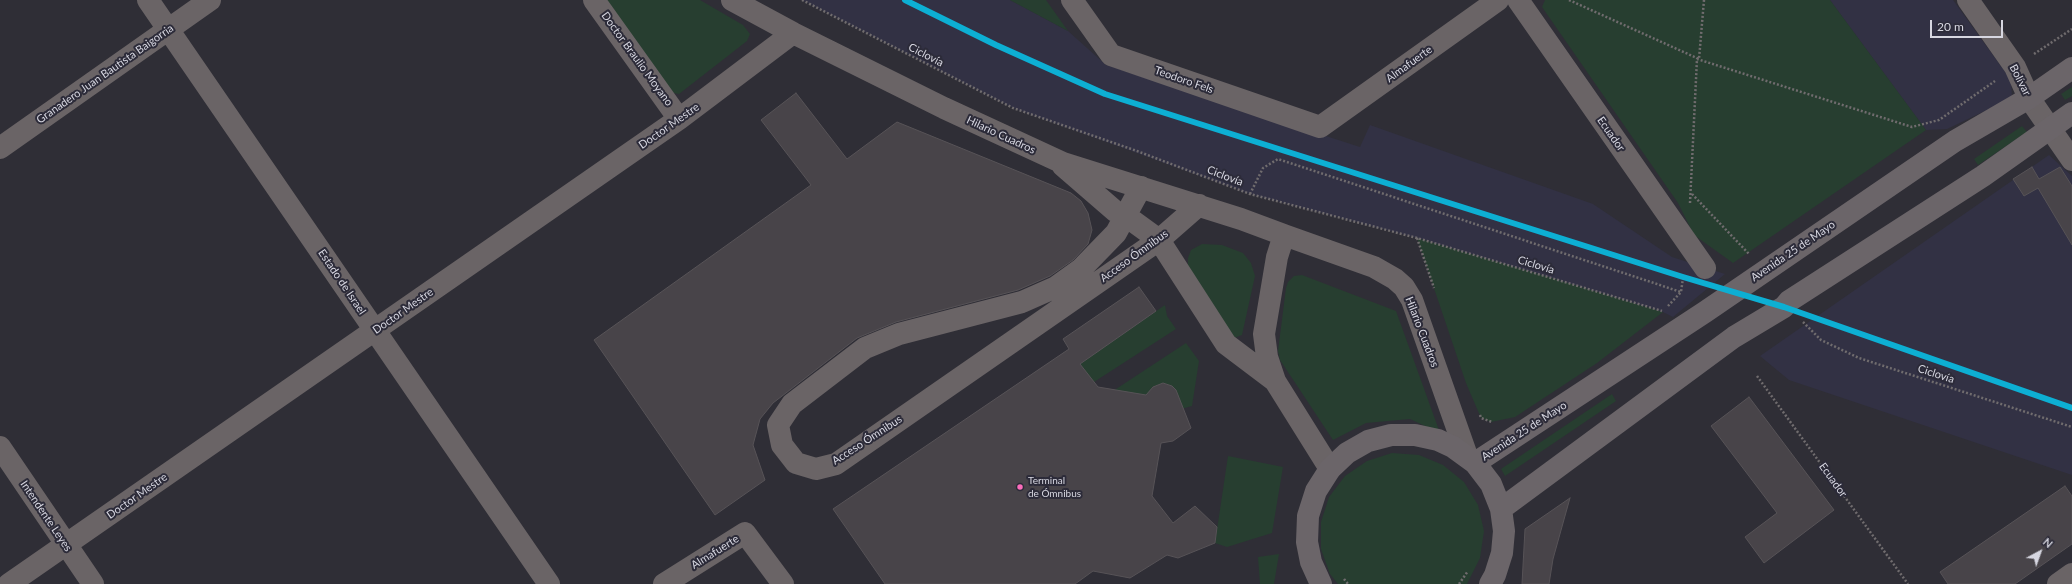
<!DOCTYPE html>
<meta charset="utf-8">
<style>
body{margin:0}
#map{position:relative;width:2072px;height:584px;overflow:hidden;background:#2f2e36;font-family:Lato,sans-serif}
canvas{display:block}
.north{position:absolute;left:2020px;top:532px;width:40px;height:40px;-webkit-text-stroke:3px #2c2b39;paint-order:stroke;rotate:41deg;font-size:11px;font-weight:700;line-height:16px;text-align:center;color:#d7d7e1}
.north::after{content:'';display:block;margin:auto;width:14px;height:18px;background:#d7d7e1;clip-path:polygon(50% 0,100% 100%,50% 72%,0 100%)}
.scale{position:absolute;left:1930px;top:20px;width:73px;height:18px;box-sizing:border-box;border:2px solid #d7d7e1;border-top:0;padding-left:5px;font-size:12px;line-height:14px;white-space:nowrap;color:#d7d7e1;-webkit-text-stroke:3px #2c2b39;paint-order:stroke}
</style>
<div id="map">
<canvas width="2072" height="584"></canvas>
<div class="north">N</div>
<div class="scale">20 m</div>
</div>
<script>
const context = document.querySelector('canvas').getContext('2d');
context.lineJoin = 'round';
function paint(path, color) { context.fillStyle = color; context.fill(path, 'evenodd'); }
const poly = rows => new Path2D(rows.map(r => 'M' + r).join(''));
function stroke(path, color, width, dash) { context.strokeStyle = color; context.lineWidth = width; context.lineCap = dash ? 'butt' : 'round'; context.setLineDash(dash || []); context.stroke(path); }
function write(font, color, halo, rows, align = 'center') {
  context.font = font + ' Lato,sans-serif'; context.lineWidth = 4; context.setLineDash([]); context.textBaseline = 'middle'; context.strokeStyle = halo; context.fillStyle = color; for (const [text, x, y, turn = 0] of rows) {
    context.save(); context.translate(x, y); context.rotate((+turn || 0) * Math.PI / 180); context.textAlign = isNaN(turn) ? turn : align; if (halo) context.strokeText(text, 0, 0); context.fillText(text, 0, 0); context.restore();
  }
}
paint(poly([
 [802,0,1010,0,1068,31,1106,65,1360,147,1370,125,1593,204,1672,257,1725,274,1673,317,1663,312,1417,238,1250,194,1013,108],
 [1830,0,1953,0,2011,80,2012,98,1947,129,1926,130],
 [2049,155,2072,176,2072,475,1789,380,1760,356]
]), '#323144');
paint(poly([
 [605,0,700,0,743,25,750,34,747,41,679,94,669,92],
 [1010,0,1046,0,1068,31],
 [1545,0,1830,0,1926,130,1733,263,1694,235,1678,203,1542,7],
 [2072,87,2072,96,2065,100,2061,94],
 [2022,126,2027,132,1978,165,1974,159],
 [1417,238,1542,275,1663,312,1597,363,1515,417,1491,422,1481,418,1466,383],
 [1202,244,1222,245,1243,253,1251,263,1255,276,1242,335,1234,338,1188,271,1188,258,1191,250],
 [1302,275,1396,311,1440,433,1410,419,1366,423,1333,440,1280,360,1278,351,1286,288,1288,282,1294,276],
 [1165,305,1167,316,1176,329,1094,382,1080,364],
 [1186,343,1199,361,1192,406,1170,412,1172,386,1163,383,1153,387,1148,395,1113,391],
 [1612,394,1616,401,1505,476,1501,469],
 [1392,453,1419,455,1443,465,1464,482,1478,505,1484,531,1480,558,1467,584,1338,584,1330,574,1321,549,1321,522,1329,497,1345,476,1367,461],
 [1228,456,1283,467,1272,533,1227,547,1215,543],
 [1279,554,1274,584,1260,584,1258,557]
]), '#273e30');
const building = poly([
 [796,93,847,159,897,122,1071,193,1081,201,1088,213,1092,230,1088,244,1073,260,1050,276,1018,290,896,322,857,338,773,403,760,419,753,445,765,480,715,515,594,340,811,185,761,120,796,93],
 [2032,167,2039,179,2060,167,2072,186,2072,245,2038,188,2024,196,2013,179,2032,167],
 [1139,287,1156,311,1080,364,1098,387,1146,395,1153,387,1163,383,1172,386,1176,390,1191,428,1173,441,1161,443,1152,496,1173,523,1195,506,1217,527,1215,543,1178,558,1167,555,1130,578,1093,571,1075,584,885,584,833,509,1069,349,1063,339,1139,287],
 [1749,397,1834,510,1764,563,1745,537,1777,513,1711,426,1749,397],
 [2065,486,2072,496,2072,544,2015,584,1948,584,1940,572,2065,486],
 [1570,498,1553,559,1549,584,1522,584,1525,529,1570,498]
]);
paint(building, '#484449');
stroke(building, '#575357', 1);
stroke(poly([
 [802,0,1013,108,1137,151,1250,194,1417,238,1662,311],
 [1569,0,1699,59,1704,0],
 [2034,54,2072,29],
 [1250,194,1263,168,1278,159,1681,292],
 [1692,194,1749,254],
 [1690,203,1697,59,1912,127,1939,120,1995,81],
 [1417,238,1434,288],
 [1668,306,1681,292,1683,278],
 [1803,322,1821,340,1859,358,2072,427],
 [1757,376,1908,584],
 [1480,415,1481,418,1492,422],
 [1344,579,1348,584],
 [1459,584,1468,571]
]), '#706c6e', 2.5, [2, 2]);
stroke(poly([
 [148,0,549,584],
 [594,0,679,119],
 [732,0,793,33,944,108,1063,163,1241,219,1284,235],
 [1072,0,1111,55,1320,127,1498,0],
 [1518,0,1705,268],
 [1968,0,2015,67,2029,98,2072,160],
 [0,148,210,0],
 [1063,166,1115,211,1126,216,1159,240,1226,344,1275,381],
 [1141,187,1116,233,1081,269,1056,287,1022,302,899,334,865,348,792,404,778,425,782,445,796,463,816,469,836,464,1159,240,1199,205],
 [0,447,93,584],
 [1330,469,1275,381,1267,357,1264,334,1277,257,1284,235,1374,267,1395,279,1404,287,1412,300,1467,456],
 [9,584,679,119,793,33],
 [664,584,745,533,783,584],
 [2058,584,2072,574]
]), '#6a6466', 22);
stroke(poly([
 [1475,463,1705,312,1955,141,2029,98,2072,68],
 [1501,509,1734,337,1784,307,1789,301,1983,176,2072,113],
 [1321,584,1311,562,1307,542,1308,516,1316,491,1330,469,1347,453,1368,441,1391,435,1415,435,1438,440,1453,447,1475,463,1491,484,1501,509,1504,531,1502,553,1495,575,1490,584]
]), '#6b6569', 22);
stroke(poly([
 [905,0,996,45,1105,94,1683,277,1784,307,2072,408]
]), '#0dafd3', 6);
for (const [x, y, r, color] of [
 [1020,487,3.5,"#fb6dba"]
]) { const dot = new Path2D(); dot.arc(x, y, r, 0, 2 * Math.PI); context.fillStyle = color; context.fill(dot); stroke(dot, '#2c2b39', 1.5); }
write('10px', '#d7d7e1', '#2c2b39', [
 ["Terminal",1028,481],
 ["de Ómnibus",1028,494]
], 'left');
write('11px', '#d7d7e1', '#2c2b39', [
 ["Ciclovía",926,55,27],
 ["Doctor Braulio Moyano",637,59,54],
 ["Almafuerte",1409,64,-36],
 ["Granadero Juan Bautista Baigorria",105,74,-35],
 ["Teodoro Fels",1184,80,19],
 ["Bolívar",2020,80,63],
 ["Doctor Mestre",669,126,-35],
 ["Ecuador",1611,134,55],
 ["Hilario Cuadros",1001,135,25],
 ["Ciclovía",1225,176,21],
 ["Avenida 25 de Mayo",1793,251,-34],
 ["Acceso Ómnibus",1134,256,-36],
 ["Ciclovía",1536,265,17],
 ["Estado de Israel",342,282,56],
 ["Doctor Mestre",403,311,-35],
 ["Hilario Cuadros",1422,332,69],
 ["Ciclovía",1936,374,18],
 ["Avenida 25 de Mayo",1524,431,-33],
 ["Acceso Ómnibus",867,440,-33],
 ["Ecuador",1833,480,54],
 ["Doctor Mestre",137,496,-35],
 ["Intendente Leyes",46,516,56],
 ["Almafuerte",715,552,-32]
]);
</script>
